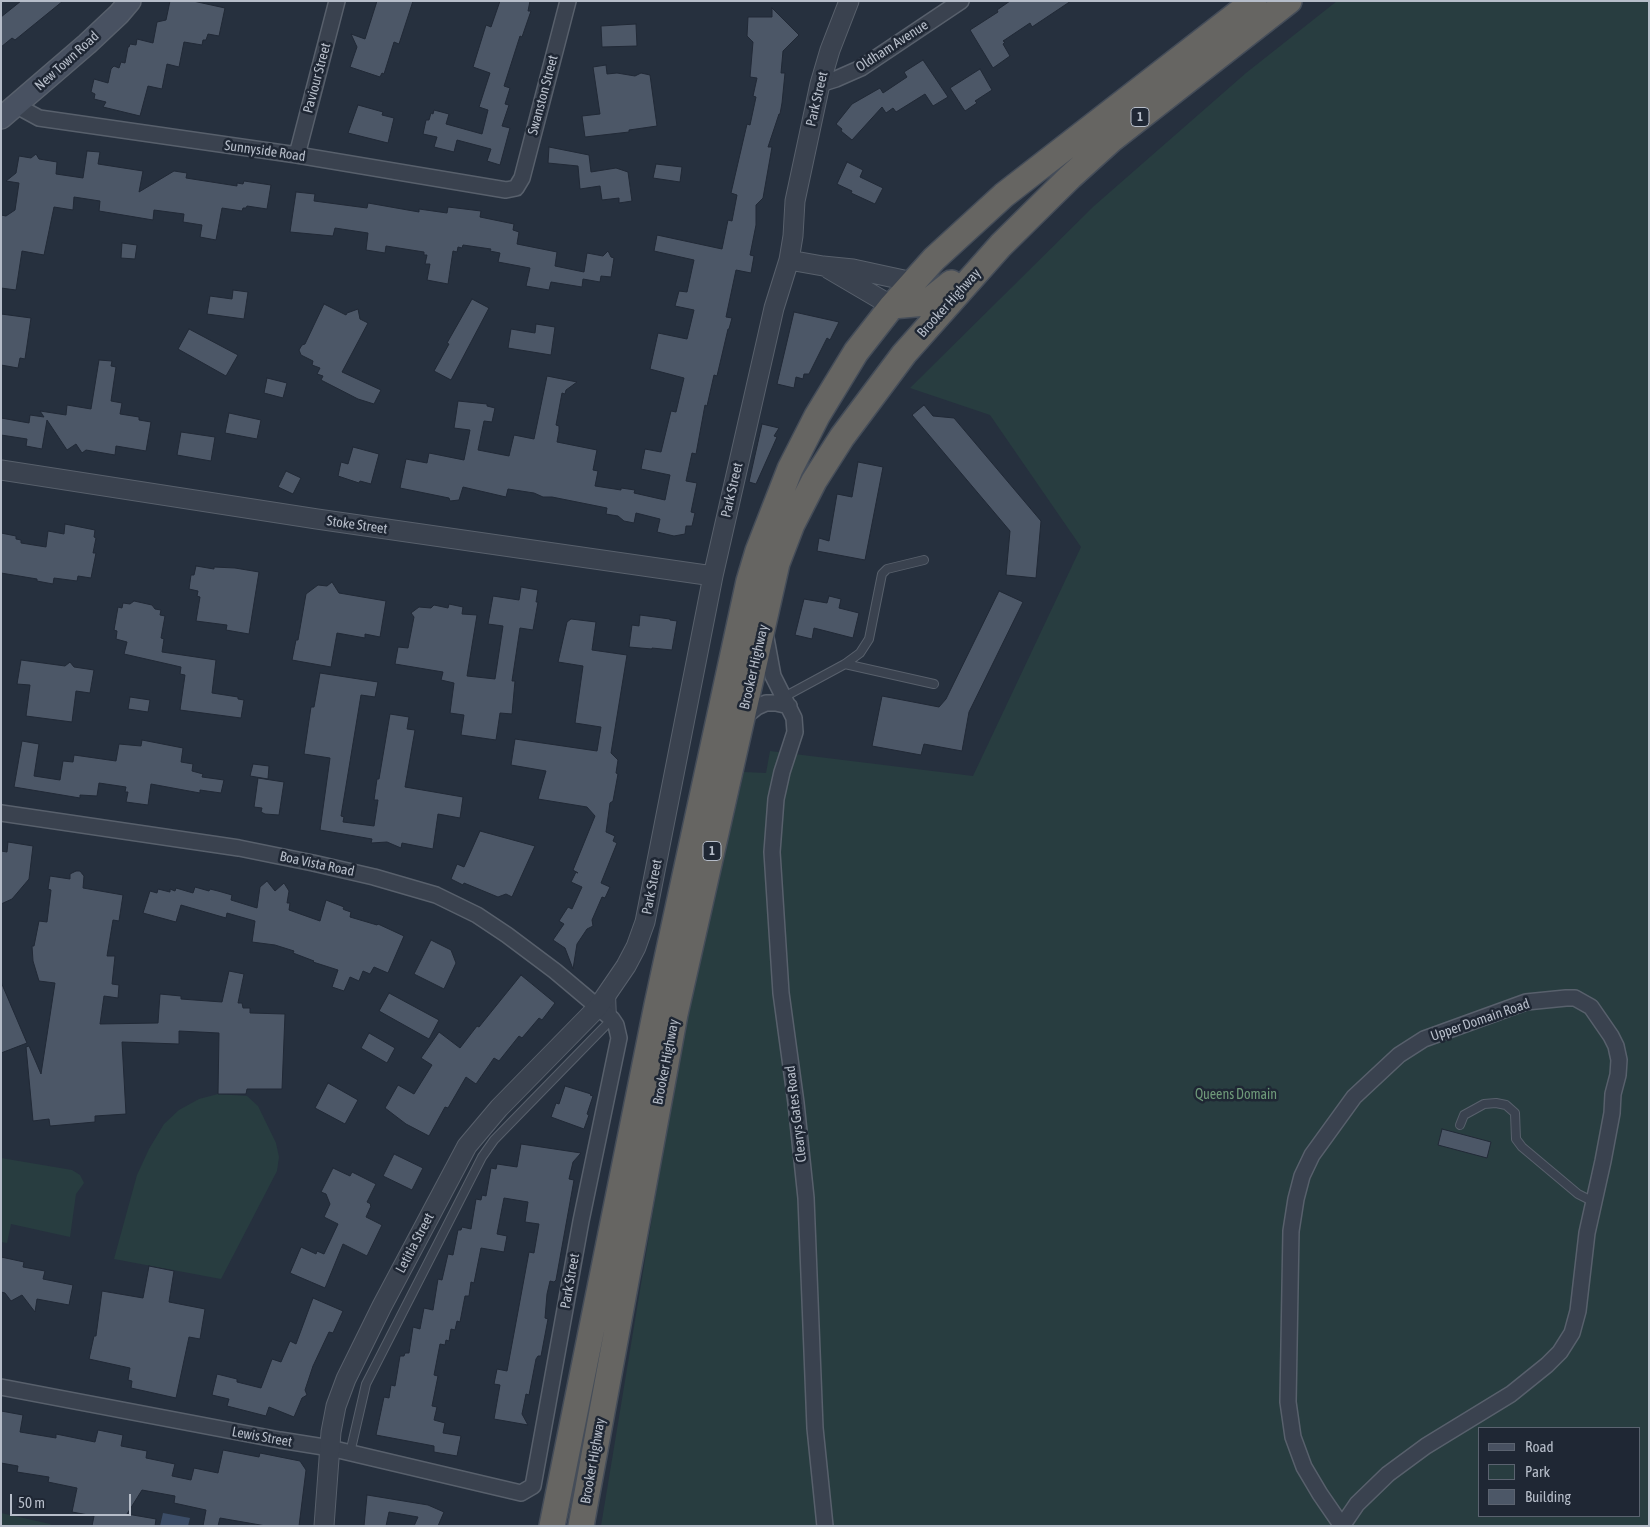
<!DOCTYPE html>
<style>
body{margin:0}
#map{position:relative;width:1650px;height:1527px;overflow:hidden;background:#26303e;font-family:"Asap Condensed",sans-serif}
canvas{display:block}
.frame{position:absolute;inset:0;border:2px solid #b6bdc9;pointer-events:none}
.legend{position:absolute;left:1478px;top:1427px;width:162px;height:90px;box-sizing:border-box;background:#1f2734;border:1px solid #5b6370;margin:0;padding:6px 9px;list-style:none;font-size:15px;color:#b6bdc9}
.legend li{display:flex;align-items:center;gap:10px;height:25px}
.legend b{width:25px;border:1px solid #5b6370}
.scale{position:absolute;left:10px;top:1494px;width:121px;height:22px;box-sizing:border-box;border:2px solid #b6bdc9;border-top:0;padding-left:6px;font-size:15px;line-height:18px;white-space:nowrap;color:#b6bdc9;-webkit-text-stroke:4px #1f2734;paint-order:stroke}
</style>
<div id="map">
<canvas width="1650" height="1527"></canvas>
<div class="frame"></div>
<ul class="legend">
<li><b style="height:6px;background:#485161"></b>Road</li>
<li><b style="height:14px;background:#283d40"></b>Park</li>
<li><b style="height:14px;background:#4c5767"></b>Building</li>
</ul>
<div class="scale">50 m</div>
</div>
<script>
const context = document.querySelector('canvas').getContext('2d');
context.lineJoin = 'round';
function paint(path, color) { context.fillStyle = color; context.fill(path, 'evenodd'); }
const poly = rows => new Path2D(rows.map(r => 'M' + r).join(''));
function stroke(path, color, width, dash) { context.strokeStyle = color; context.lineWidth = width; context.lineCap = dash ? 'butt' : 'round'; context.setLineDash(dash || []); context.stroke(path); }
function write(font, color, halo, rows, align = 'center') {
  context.font = font + ' "Asap Condensed",sans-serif'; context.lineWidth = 5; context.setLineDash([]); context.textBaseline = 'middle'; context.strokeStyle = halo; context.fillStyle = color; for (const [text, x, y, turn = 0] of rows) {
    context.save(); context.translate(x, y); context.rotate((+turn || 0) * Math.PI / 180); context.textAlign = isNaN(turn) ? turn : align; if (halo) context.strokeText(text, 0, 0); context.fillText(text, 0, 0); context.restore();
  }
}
paint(poly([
 [1337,1,1649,1,1649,1526,601,1526,684,1024,744,772,766,773,770,751,973,776,1081,547,990,415,910,388,1094,206,1246,73],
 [1479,1428,1639,1428,1639,1516,1479,1516],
 [218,1094,247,1096,258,1106,276,1143,279,1157,277,1171,221,1279,114,1259,137,1175,149,1149,164,1124,179,1110,199,1099],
 [1,1158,72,1170,80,1175,84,1183,76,1194,70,1237,11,1224,7,1243,1,1242],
 [1,1513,50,1524,52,1526,1,1526]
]), '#283d40');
paint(poly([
 [163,1513,190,1518,188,1526,160,1526]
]), '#3c4d67');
const building = poly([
 [21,1,63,1,15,40,12,38,1,47,1,17,21,1],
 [170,1,193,1,225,8,219,36,208,34,206,40,203,40,202,45,184,42,179,67,167,64,162,89,148,86,140,116,103,107,106,102,94,99,95,94,91,92,94,79,108,83,111,69,114,66,119,68,121,62,125,63,128,47,129,47,130,44,136,45,137,39,153,43,157,22,166,20,170,1],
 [377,1,413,1,399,44,394,42,384,74,382,73,380,77,350,67,357,47,351,34,365,39,377,1],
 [500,1,530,1,528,11,531,11,522,37,520,36,504,86,510,88,505,104,509,105,502,126,510,128,500,165,487,161,491,149,457,140,454,152,434,147,437,137,423,134,426,120,429,120,431,113,433,114,434,110,449,114,446,124,482,134,488,110,479,107,490,73,473,67,486,25,491,27,500,1],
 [1010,1,1071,1,1032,27,1030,23,1003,41,1005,42,1003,44,1010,56,993,68,970,30,998,12,997,10,1010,1],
 [772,8,799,35,783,51,781,73,785,73,782,103,780,114,779,114,768,147,772,147,763,198,756,205,756,225,750,255,754,256,751,273,736,270,726,317,732,318,729,329,728,329,717,376,714,375,707,406,705,405,696,454,692,453,686,481,697,483,691,512,695,513,692,526,686,526,685,534,674,536,657,532,660,519,636,513,634,523,624,521,618,516,606,514,607,508,552,497,543,497,534,493,508,489,506,497,463,487,459,500,450,501,449,498,400,488,406,459,427,463,429,453,464,460,470,430,454,428,458,401,487,404,487,406,495,408,492,422,484,421,478,450,509,456,514,435,534,439,547,376,577,382,566,390,565,394,562,393,556,425,559,426,559,431,557,442,597,450,593,470,598,471,595,486,621,490,621,488,635,490,634,493,665,500,670,475,641,469,645,449,661,452,671,411,676,412,684,378,650,369,658,333,687,339,694,310,675,306,679,291,687,292,694,260,654,251,657,235,722,249,728,220,732,221,737,195,731,193,747,124,750,125,756,97,753,96,757,78,750,77,753,42,747,36,748,17,772,17,772,8],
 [636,24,637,46,602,47,601,26,636,24],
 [923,60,948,97,933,106,925,94,896,112,893,108,886,113,882,107,852,140,841,131,842,129,836,124,852,104,880,88,883,93,907,77,904,72,923,60],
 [606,65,607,74,617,73,635,76,641,73,650,75,657,126,629,130,629,132,585,137,582,116,600,114,593,67,606,65],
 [980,69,992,90,975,101,977,103,965,111,950,88,980,69],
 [358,105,383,112,382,115,394,118,388,143,348,133,358,105],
 [549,147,589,155,591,172,616,168,628,172,632,201,619,203,619,198,602,200,600,186,580,189,578,166,548,163,549,147],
 [87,151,100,152,98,164,143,171,139,192,174,171,187,173,186,178,237,186,237,183,243,184,244,181,271,185,267,209,247,206,246,208,243,208,242,211,222,208,216,240,200,237,202,225,183,222,184,214,154,210,153,220,99,211,100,201,74,197,73,210,54,207,44,255,22,251,16,290,1,288,1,215,6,216,15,210,19,183,6,181,16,173,19,156,31,158,36,154,39,159,57,162,56,174,83,178,87,151],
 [847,162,863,170,860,177,883,188,875,204,851,193,852,191,837,184,847,162],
 [656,164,682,167,680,182,653,178,656,164],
 [296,192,315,194,314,201,367,208,368,203,419,212,419,209,447,213,448,207,481,211,480,217,514,224,513,230,519,232,517,244,557,252,555,266,584,272,587,253,603,256,608,251,611,257,614,258,611,277,601,276,600,282,583,279,582,287,551,282,549,290,526,286,530,268,498,262,500,253,490,251,491,249,463,245,462,248,458,247,457,252,453,251,448,284,427,280,430,264,425,264,427,255,424,255,424,252,386,246,385,253,366,250,368,233,335,228,333,236,290,232,296,192],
 [122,243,137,245,135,259,121,258,122,243],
 [233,290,248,292,244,319,207,314,210,296,232,299,233,290],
 [472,299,489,308,451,380,434,371,449,344,447,343,472,299],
 [324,304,346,315,347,313,358,309,360,319,368,323,342,372,381,390,374,404,358,399,321,380,323,376,317,374,320,368,312,365,313,361,301,355,299,350,302,345,305,344,324,304],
 [794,312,839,322,830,340,827,338,809,374,804,374,803,379,796,377,794,388,777,384,794,312],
 [1,314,31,318,25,359,20,358,18,368,1,365,1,314],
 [536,324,555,327,551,355,508,348,511,329,535,333,536,324],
 [189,329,238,355,226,376,178,349,189,329],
 [99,360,112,361,111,366,116,367,111,401,122,403,120,414,139,417,139,420,151,422,146,451,116,446,115,455,86,450,82,453,76,444,67,450,47,420,42,449,26,446,27,439,1,435,1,418,29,423,30,415,44,417,40,411,66,415,67,405,91,409,99,360],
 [267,378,287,383,283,398,264,393,267,378],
 [924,405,933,416,954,418,1041,521,1036,578,1006,575,1010,531,912,415,924,405],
 [229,413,261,420,257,439,225,433,229,413],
 [762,424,779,428,774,436,777,437,756,484,749,482,762,424],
 [181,432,215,437,211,461,177,455,181,432],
 [353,447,379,454,371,484,360,481,359,483,338,476,341,462,348,464,353,447],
 [858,462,883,467,865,560,817,551,819,538,829,541,837,494,852,497,858,462],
 [286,471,301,478,293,494,278,487,286,471],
 [65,524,95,530,94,537,96,538,93,553,96,553,91,578,78,576,77,581,54,578,53,584,37,581,37,579,1,573,1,533,16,536,16,539,21,540,21,543,46,547,48,531,64,534,65,524],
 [196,566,214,569,214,567,235,568,259,572,249,634,226,630,227,625,196,621,200,597,197,596,198,591,189,589,191,575,194,575,196,566],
 [332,582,339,593,386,601,380,637,365,634,365,638,337,633,331,667,292,660,296,640,298,640,306,594,318,585,327,586,332,582],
 [521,587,538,590,536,602,538,602,533,630,520,628,512,681,515,681,512,714,500,713,496,740,461,735,464,715,450,713,454,683,441,680,443,672,395,664,398,647,408,648,414,617,411,613,419,607,431,608,434,605,448,608,449,604,463,607,462,614,477,615,467,676,495,679,503,626,488,624,493,596,519,600,521,587],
 [999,591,1023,602,969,712,962,751,924,744,921,755,872,746,882,696,939,707,946,699,999,591],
 [829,596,841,599,839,608,859,613,853,638,814,628,812,639,795,635,804,599,827,603,829,596],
 [134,601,152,605,155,609,161,610,160,615,165,616,161,638,164,639,162,652,216,660,212,693,238,697,238,699,244,700,241,718,180,710,185,675,180,674,181,667,124,654,127,642,116,639,117,631,114,630,118,607,122,608,123,603,130,604,134,601],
 [640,615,670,619,670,620,677,621,672,650,652,648,652,649,629,647,632,625,639,626,640,615],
 [571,619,596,622,592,650,627,655,611,753,618,760,616,773,618,774,613,801,610,803,606,832,615,836,613,841,617,843,601,883,610,887,605,898,602,897,592,920,593,926,587,929,577,944,573,969,565,948,553,940,564,924,559,921,568,907,572,909,582,887,571,882,576,872,578,873,573,870,595,816,587,807,538,799,546,771,511,765,515,739,597,751,601,727,575,723,583,666,558,662,567,622,571,619],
 [21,660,65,666,70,662,74,667,94,670,90,693,76,691,72,722,26,716,30,685,17,684,21,660],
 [320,673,378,682,375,697,361,695,341,816,344,817,343,822,374,826,378,800,374,800,377,779,379,779,390,714,409,717,407,729,415,730,405,787,463,797,460,818,438,814,433,849,402,843,401,848,387,842,371,843,372,839,320,830,330,758,304,754,311,707,314,707,320,673],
 [130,697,150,700,148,712,128,709,130,697],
 [142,740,183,748,181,762,193,764,192,771,203,774,202,777,224,780,221,793,200,790,200,793,151,784,148,805,126,802,128,792,125,792,126,787,99,783,97,796,80,795,80,798,14,787,22,741,39,744,34,776,60,780,63,761,73,762,74,755,116,761,119,744,141,746,142,740],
 [253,764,269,766,268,779,250,776,253,764],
 [258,778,284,782,279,815,265,814,261,812,262,808,254,807,258,778],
 [480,831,535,846,512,897,506,894,498,897,464,883,463,885,451,879,457,864,464,867,480,831],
 [8,842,33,846,29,879,12,899,1,904,1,851,7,852,8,842],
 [76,871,80,871,84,876,83,888,123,895,119,921,113,920,107,956,115,956,112,984,119,985,118,998,104,996,100,1024,158,1023,160,994,181,996,181,999,222,1002,229,971,244,974,238,1003,242,1003,243,1008,250,1008,250,1013,285,1014,282,1089,247,1089,246,1094,218,1094,219,1033,179,1031,179,1044,122,1042,126,1114,95,1116,95,1122,50,1126,49,1119,33,1121,26,1047,29,1046,41,1074,55,983,39,981,33,961,32,946,34,946,39,921,47,922,51,890,48,889,50,876,70,879,70,874,76,871],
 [267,881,275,891,284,883,289,891,287,903,290,903,289,910,320,921,326,900,344,907,343,909,345,910,351,912,350,917,377,925,378,924,404,936,388,973,374,967,370,974,363,971,359,981,350,977,344,991,332,987,338,970,313,962,314,961,293,953,294,951,275,945,252,942,255,921,227,913,226,918,181,905,176,922,143,913,150,891,157,893,158,889,170,892,170,889,175,891,176,888,193,893,195,887,209,891,210,889,218,891,232,895,231,900,257,908,260,887,267,881],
 [431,940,451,950,456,963,444,989,414,974,431,940],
 [521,975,555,1003,542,1020,539,1018,522,1038,519,1036,499,1061,494,1058,476,1084,466,1077,448,1108,445,1107,429,1136,406,1124,385,1108,398,1085,414,1094,432,1065,421,1058,439,1032,460,1048,477,1026,479,1027,521,975],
 [1,982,27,1043,1,1053,1,982],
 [389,993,439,1020,429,1039,379,1011,389,993],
 [369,1033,395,1048,387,1063,361,1048,369,1033],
 [328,1083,358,1100,345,1124,315,1108,328,1083],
 [565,1086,591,1094,590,1095,593,1096,587,1114,589,1115,584,1129,551,1117,556,1103,559,1104,565,1086],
 [1442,1129,1491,1142,1487,1158,1438,1145,1442,1129],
 [521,1144,581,1153,573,1162,569,1179,574,1180,556,1280,554,1282,550,1281,547,1294,545,1318,548,1319,541,1356,538,1356,536,1359,529,1395,526,1394,522,1414,528,1425,494,1419,500,1385,494,1384,497,1369,507,1371,529,1252,534,1253,539,1224,525,1222,528,1202,504,1198,497,1234,507,1236,504,1252,481,1248,474,1283,471,1282,469,1296,465,1296,460,1322,457,1321,455,1330,451,1329,449,1341,446,1340,445,1345,440,1344,434,1375,438,1376,432,1406,437,1407,434,1420,445,1423,443,1433,461,1436,457,1456,434,1452,434,1446,376,1435,384,1397,389,1398,391,1385,395,1386,400,1356,404,1356,405,1353,409,1353,413,1327,420,1329,424,1308,433,1310,438,1279,442,1280,448,1254,453,1255,458,1230,461,1230,462,1227,471,1229,476,1199,481,1200,482,1195,486,1196,491,1168,496,1169,497,1164,517,1167,521,1144],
 [394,1154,423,1168,412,1190,383,1176,394,1154],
 [333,1168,350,1176,352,1172,376,1184,367,1202,371,1204,370,1205,371,1206,366,1217,382,1225,367,1256,343,1244,325,1288,290,1273,301,1247,316,1254,317,1251,324,1254,338,1224,324,1217,330,1204,326,1194,321,1192,333,1168],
 [1,1257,24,1262,23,1267,45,1271,43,1279,73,1285,69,1305,37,1299,35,1312,22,1295,11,1301,5,1293,1,1292,1,1257],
 [149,1266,174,1271,169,1302,205,1309,200,1339,189,1337,176,1398,131,1388,132,1381,128,1380,130,1368,89,1359,94,1336,96,1336,102,1291,143,1298,149,1266],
 [313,1298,343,1311,333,1333,329,1332,313,1366,305,1390,307,1395,302,1398,294,1417,269,1407,266,1416,227,1406,229,1399,212,1395,217,1374,237,1379,237,1382,261,1388,272,1359,281,1362,290,1341,296,1344,313,1298],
 [1,1411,23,1415,20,1432,56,1438,56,1434,95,1442,98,1430,123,1435,121,1446,147,1451,146,1458,175,1464,172,1476,191,1480,194,1468,218,1473,223,1450,259,1457,260,1453,300,1461,306,1470,299,1526,266,1526,220,1518,218,1526,203,1526,206,1510,174,1503,175,1496,142,1490,127,1514,156,1519,155,1526,92,1526,94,1516,72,1512,77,1488,48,1482,49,1477,17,1472,18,1466,1,1463,1,1411],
 [367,1495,428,1505,444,1512,438,1526,414,1526,418,1517,389,1512,386,1526,364,1526,367,1495]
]);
paint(building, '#4c5767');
stroke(building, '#212936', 1);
const service = poly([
 [845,664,934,684],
 [784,697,845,664,860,653,869,639,882,574,887,569,924,560],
 [1460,1125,1464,1115,1484,1104,1496,1103,1506,1105,1515,1113,1516,1139,1522,1147,1578,1194,1594,1202],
 [350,1453,366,1384,482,1157,494,1140,612,1019,611,994]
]);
const minor = poly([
 [820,84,836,79,861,68,961,1],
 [17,106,39,118,297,155,506,190,516,188,522,178,568,1],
 [297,155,337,1],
 [766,638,773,676,794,718,795,732,782,772,776,799,772,852,781,993,796,1103,806,1198,815,1428,825,1526],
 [742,719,757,707,766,703,776,703,789,706],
 [1,813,239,848,313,863,374,877,436,895,477,915,507,935,555,971,612,1019,616,1025,619,1038,581,1221,533,1486,521,1493,330,1448,280,1440,1,1387],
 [1566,998,1575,998,1591,1007,1611,1036,1616,1046,1619,1060,1618,1075,1613,1094,1612,1113,1603,1161,1587,1233,1578,1311,1572,1333,1560,1352,1547,1365,1511,1394,1426,1446,1388,1474,1357,1504,1342,1526,1320,1494,1304,1467,1293,1437,1288,1402,1291,1231,1296,1199,1302,1176,1312,1155,1354,1097,1399,1055,1424,1039,1526,1002,1566,998]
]);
const tertiary = poly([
 [789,260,823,266,853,269,913,282],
 [829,269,892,306],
 [1,470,317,519,713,576],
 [324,1526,331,1432,336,1406,346,1379,382,1306,467,1146,499,1108,598,1007,626,966,636,947,645,922,713,576,774,308,789,260,793,236,795,201,820,84,830,50,849,1]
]);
const secondary = poly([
 [1,118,87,44,119,14,130,1]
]);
const trunk = poly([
 [892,306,926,303,951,283],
 [552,1526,657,1005,749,581,758,551,790,469,817,416,856,352,892,306,934,259,1004,195,1254,1],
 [581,1526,675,1014,777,563,792,524,814,481,842,437,904,354,1001,245,1070,177,1111,140,1289,1]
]);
stroke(service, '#58606c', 10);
stroke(minor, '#58606c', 18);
stroke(tertiary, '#58606c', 21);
stroke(secondary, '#58606c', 24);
stroke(trunk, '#454d59', 28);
stroke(service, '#3a424f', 8);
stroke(minor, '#3a424f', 15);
stroke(tertiary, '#3a424f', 19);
stroke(secondary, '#485161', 21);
stroke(trunk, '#666562', 25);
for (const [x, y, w] of [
 [1140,117,18],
 [712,851,18]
]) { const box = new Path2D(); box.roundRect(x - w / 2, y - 9.5, w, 19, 4); context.fillStyle = '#1f2734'; context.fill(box); stroke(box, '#b6bdc9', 1); }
write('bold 12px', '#b6bdc9', null, [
 ["1",1140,117],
 ["1",712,851]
]);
write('14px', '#b6bdc9', '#1f2734', [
 ["Oldham Avenue",892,46,-33],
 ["New Town Road",67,61,-42],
 ["Paviour Street",317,78,-75],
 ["Swanston Street",543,95,-75],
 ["Park Street",817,99,-77],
 ["Sunnyside Road",265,151,8],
 ["Brooker Highway",949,303,-48],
 ["Park Street",732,490,-77],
 ["Stoke Street",357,525,8],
 ["Brooker Highway",754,667,-77],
 ["Boa Vista Road",317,864,12],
 ["Park Street",652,887,-79],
 ["Upper Domain Road",1480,1020,-19],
 ["Brooker Highway",666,1062,-79],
 ["Clearys Gates Road",796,1114,-97],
 ["Letitia Street",415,1243,-62],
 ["Park Street",570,1281,-80],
 ["Lewis Street",262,1437,10],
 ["Brooker Highway",593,1461,-80]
]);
write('14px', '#6e9979', '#1f2734', [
 ["Queens Domain",1236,1095]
]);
</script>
